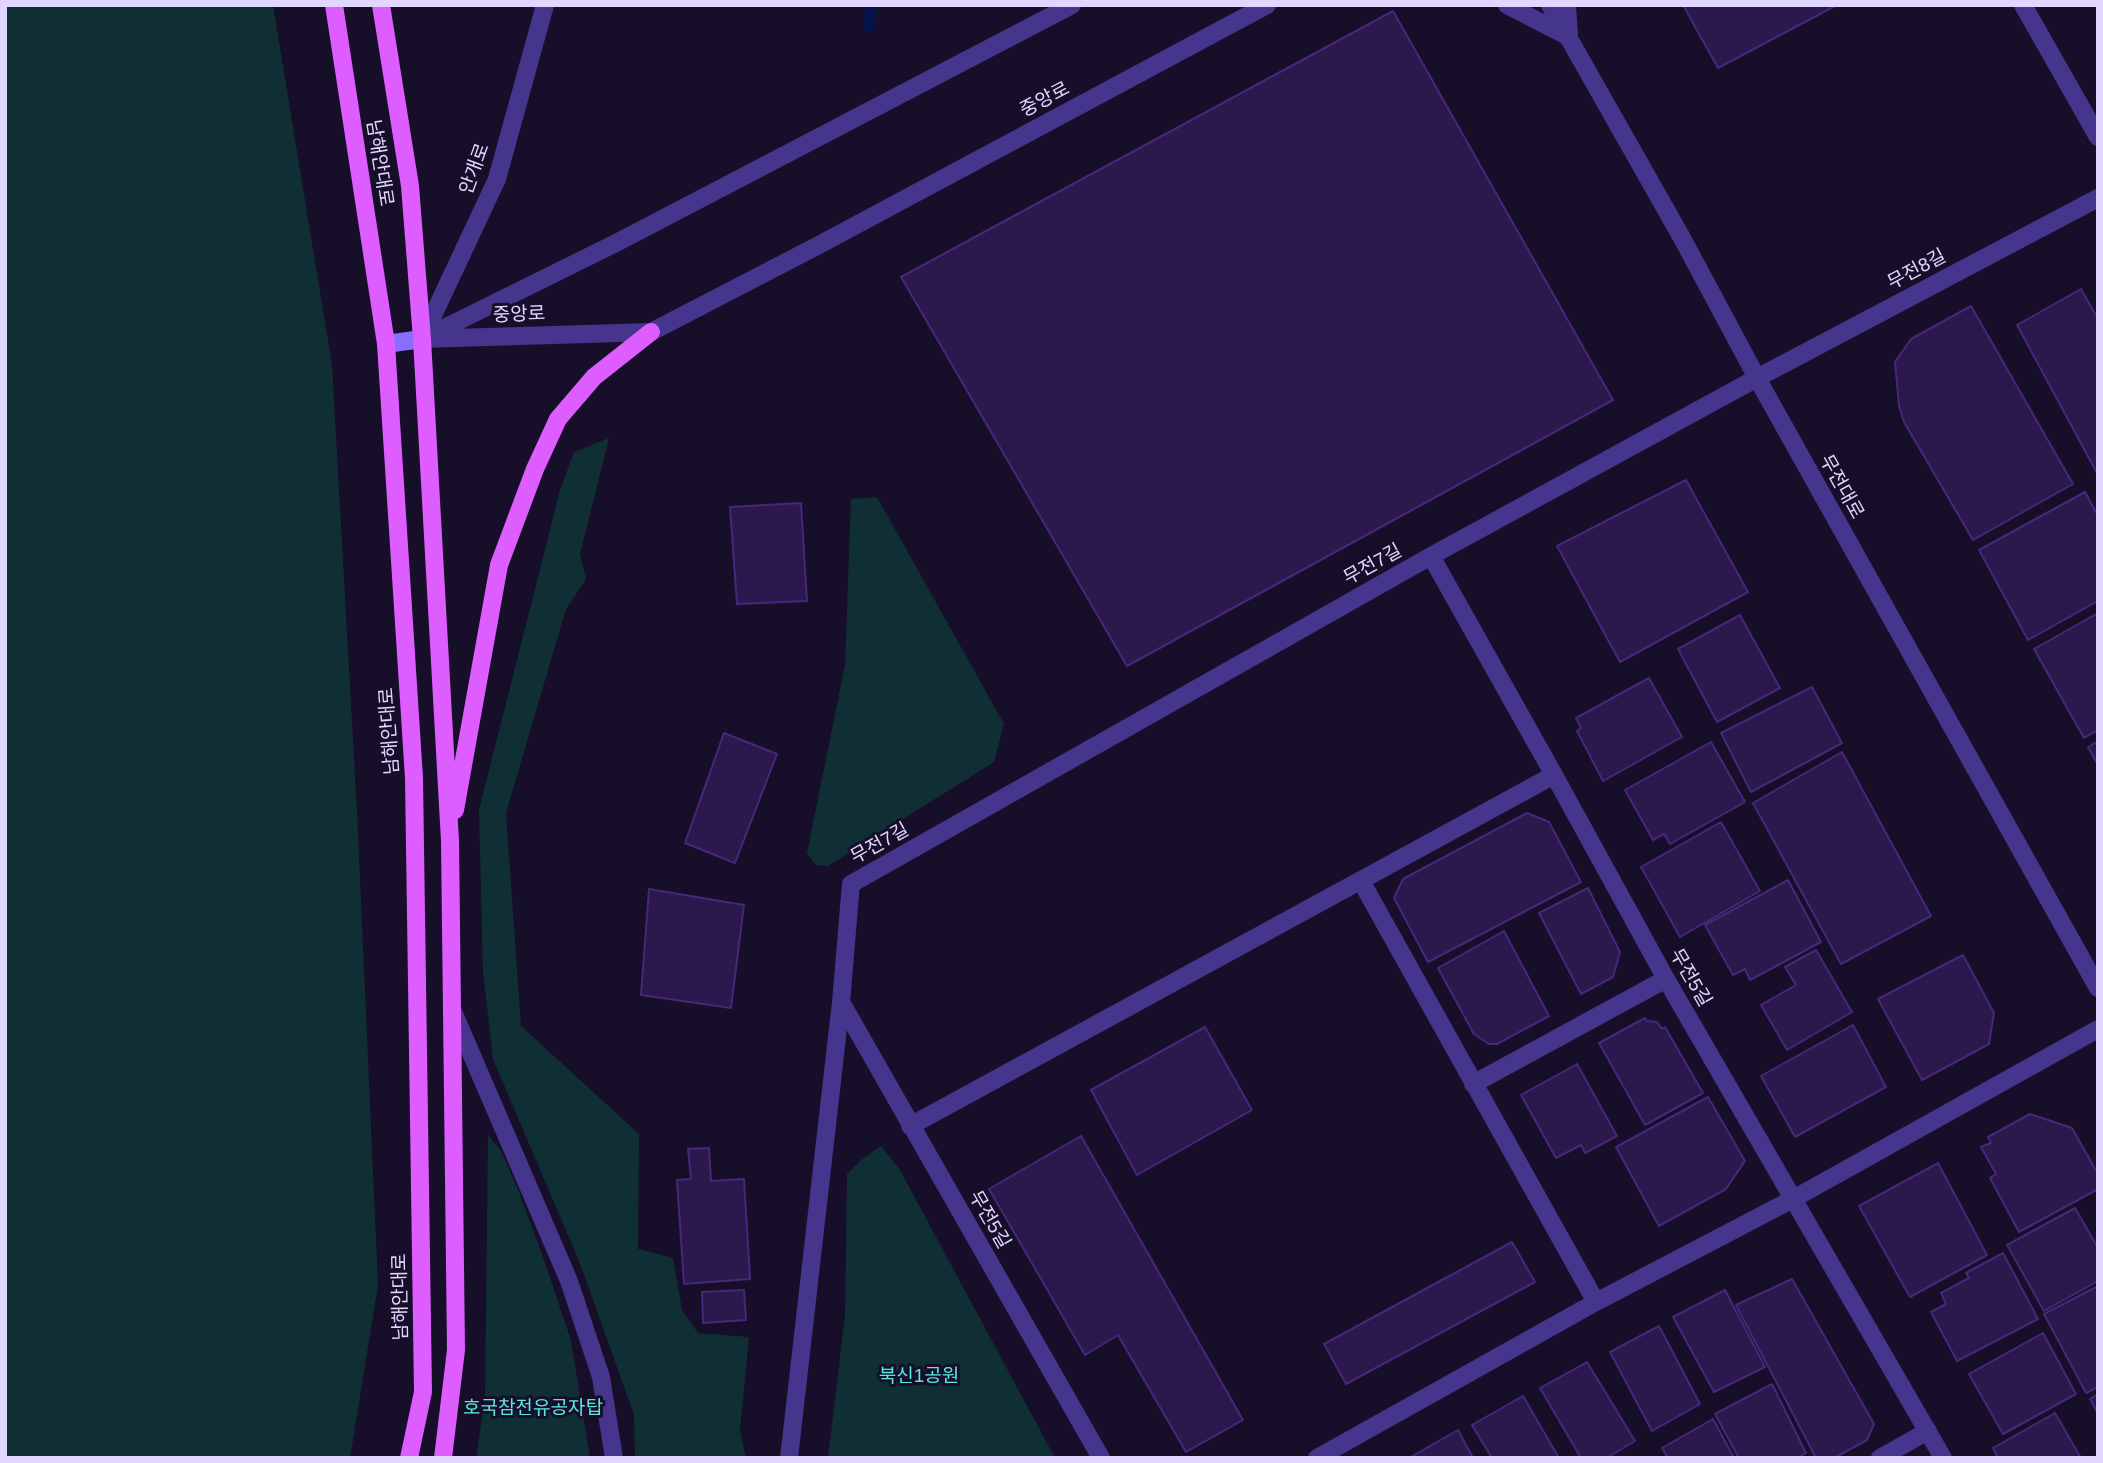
<!DOCTYPE html>
<meta charset="utf-8">
<style>
body{margin:0}
#map{position:relative;width:2103px;height:1463px;overflow:hidden;background:#170e29;font-family:Helvetica,sans-serif}
canvas{display:block}
.frame{position:absolute;inset:0;border:7px solid #e1d6ff;pointer-events:none}
</style>
<div id="map">
<canvas width="2103" height="1463"></canvas>
<div class="frame"></div>
</div>
<script>
const context = document.querySelector('canvas').getContext('2d');
context.lineJoin = 'round';
function paint(path, color) { context.fillStyle = color; context.fill(path, 'evenodd'); }
const poly = rows => new Path2D(rows.map(r => 'M' + r).join(''));
function stroke(path, color, width, dash) { context.strokeStyle = color; context.lineWidth = width; context.lineCap = dash ? 'butt' : 'round'; context.setLineDash(dash || []); context.stroke(path); }
function write(font, color, halo, rows, align = 'center') {
  context.font = font + ' Helvetica,"Noto Sans KR",sans-serif'; context.lineWidth = 6; context.setLineDash([]); context.textBaseline = 'middle'; context.strokeStyle = halo; context.fillStyle = color; for (const [text, x, y, turn = 0] of rows) {
    context.save(); context.translate(x, y); context.rotate((+turn || 0) * Math.PI / 180); context.textAlign = isNaN(turn) ? turn : align; if (halo) context.strokeText(text, 0, 0); context.fillText(text, 0, 0); context.restore();
  }
}
paint(poly([
 [5,5,273,5,332,365,357,811,378,1285,350,1458,5,1458],
 [609,438,580,554,586,579,566,609,506,813,521,1026,639,1134,638,1249,673,1258,682,1310,698,1333,749,1337,740,1430,746,1458,635,1458,634,1415,581,1266,493,1059,483,972,479,810,560,490,574,452],
 [877,497,1004,724,994,762,828,866,816,865,807,853,845,665,851,499],
 [488,1135,501,1151,519,1192,543,1257,571,1340,590,1458,476,1458,485,1397],
 [881,1146,900,1170,1055,1458,828,1458,845,1315,847,1174,861,1160]
]), '#102f34');
stroke(poly([
 [869,26,871,5]
]), '#06134a', 12);
const building = poly([
 [1683,5,1837,5,1718,68,1683,5],
 [1393,11,1613,400,1127,666,901,277,1393,11],
 [2081,289,2098,319,2098,475,2017,325,2081,289],
 [1971,306,2073,484,1973,540,1904,422,1899,406,1895,362,1911,339,1971,306],
 [1686,480,1748,592,1620,662,1557,546,1686,480],
 [2085,492,2098,516,2098,601,2028,640,1979,550,2085,492],
 [801,503,807,601,737,604,730,507,801,503],
 [2098,613,2098,730,2084,738,2034,649,2098,613],
 [1740,615,1780,688,1717,722,1678,649,1740,615],
 [1649,678,1682,737,1603,781,1577,731,1581,728,1576,718,1649,678],
 [1812,687,1842,743,1751,792,1721,733,1812,687],
 [724,733,777,754,735,863,685,843,724,733],
 [2098,741,2098,765,2088,747,2098,741],
 [1711,742,1745,802,1670,844,1664,834,1653,840,1625,790,1711,742],
 [1842,752,1931,916,1841,964,1753,803,1842,752],
 [1527,813,1549,822,1581,882,1428,962,1394,898,1403,879,1527,813],
 [1721,822,1760,891,1680,937,1641,867,1721,822],
 [1788,880,1821,942,1750,980,1745,969,1733,975,1705,925,1788,880],
 [1588,888,1620,952,1613,977,1581,994,1539,913,1588,888],
 [649,889,744,905,731,1008,641,995,649,889],
 [1504,931,1549,1016,1497,1044,1489,1044,1474,1034,1438,968,1504,931],
 [1816,950,1852,1012,1787,1050,1761,1005,1796,985,1785,967,1816,950],
 [1963,955,1994,1013,1989,1044,1922,1080,1878,999,1963,955],
 [1645,1018,1647,1021,1657,1022,1662,1029,1665,1027,1703,1093,1645,1125,1599,1043,1645,1018],
 [1853,1025,1886,1087,1795,1137,1761,1076,1853,1025],
 [1205,1027,1252,1110,1137,1175,1091,1090,1205,1027],
 [1577,1064,1617,1136,1585,1153,1581,1145,1556,1158,1521,1095,1577,1064],
 [1708,1097,1745,1161,1726,1189,1659,1226,1616,1147,1708,1097],
 [2030,1114,2072,1128,2098,1174,2098,1189,2019,1232,1990,1178,1996,1174,1981,1147,1991,1143,1988,1137,2030,1114],
 [1081,1136,1243,1420,1186,1452,1118,1335,1085,1355,989,1189,1081,1136],
 [709,1148,711,1181,744,1179,750,1279,684,1284,677,1180,691,1179,688,1149,709,1148],
 [1938,1163,1987,1255,1910,1297,1859,1206,1938,1163],
 [2075,1208,2098,1248,2098,1281,2044,1311,2007,1245,2075,1208],
 [1512,1242,1535,1282,1346,1384,1324,1344,1512,1242],
 [2003,1253,2038,1319,1957,1361,1931,1312,1946,1304,1941,1293,1969,1278,1966,1273,2003,1253],
 [1792,1279,1874,1424,1867,1440,1834,1458,1816,1458,1736,1305,1792,1279],
 [2098,1286,2098,1387,2086,1393,2044,1314,2098,1286],
 [744,1290,746,1320,703,1323,702,1292,744,1290],
 [1725,1290,1765,1367,1714,1392,1673,1317,1725,1290],
 [1659,1326,1700,1404,1652,1431,1610,1352,1659,1326],
 [2043,1333,2076,1394,2003,1434,1969,1374,2043,1333],
 [1587,1362,1635,1441,1607,1458,1581,1458,1540,1388,1587,1362],
 [1772,1384,1806,1453,1797,1458,1739,1458,1715,1414,1772,1384],
 [2098,1394,2098,1414,2090,1399,2098,1394],
 [1523,1396,1559,1458,1492,1458,1472,1425,1523,1396],
 [2055,1413,2081,1458,1998,1458,1993,1448,2055,1413],
 [1713,1419,1734,1458,1668,1458,1662,1448,1713,1419],
 [1458,1430,1473,1458,1409,1458,1458,1430]
]);
paint(building, '#2b184c');
stroke(building, '#46287a', 2);
stroke(poly([
 [2023,5,2098,137],
 [1554,775,1666,979,1943,1458],
 [1361,881,1596,1302],
 [841,1002,1101,1458],
 [452,1009,569,1281,601,1377,614,1458],
 [1473,1084,1666,979],
 [910,1126,1554,775,1431,556],
 [789,1458,841,1002,851,884,1431,556,1757,378,2098,198],
 [1317,1458,1596,1302,1793,1199,2098,1029],
 [1880,1458,1928,1431]
]), '#46358c', 18);
stroke(poly([
 [1507,5,1569,37],
 [1550,5,1682,238,1757,378,2098,988],
 [1567,5,1569,34],
 [428,336,616,243,1072,5],
 [422,339,651,332,817,246,1267,5],
 [422,339,497,179,545,5]
]), '#46358c', 18);
stroke(poly([
 [386,344,422,339]
]), '#886dff', 18);
stroke(poly([
 [334,5,386,344,414,778,423,1392,409,1458],
 [381,5,410,186,422,339,450,841,456,1350,443,1458],
 [455,810,499,565,535,469,558,419,594,377,651,332]
]), '#dd5dff', 18);
write('19px', '#e1d6ff', '#170e29', [
 ["중앙로",1045,100,-28],
 ["남해안대로",379,163,81],
 ["안개로",475,169,-70],
 ["무전8길",1917,270,-28],
 ["중앙로",519,315,-2],
 ["무전대로",1841,487,61],
 ["무전7길",1373,565,-29],
 ["남해안대로",390,731,-94],
 ["무전7길",880,844,-29],
 ["무전5길",1690,978,60],
 ["무전5길",989,1220,60],
 ["남해안대로",401,1297,-91]
]);
write('19px', '#56eade', '#170e29', [
 ["북신1공원",919,1377],
 ["호국참전유공자탑",533,1409]
]);
</script>
